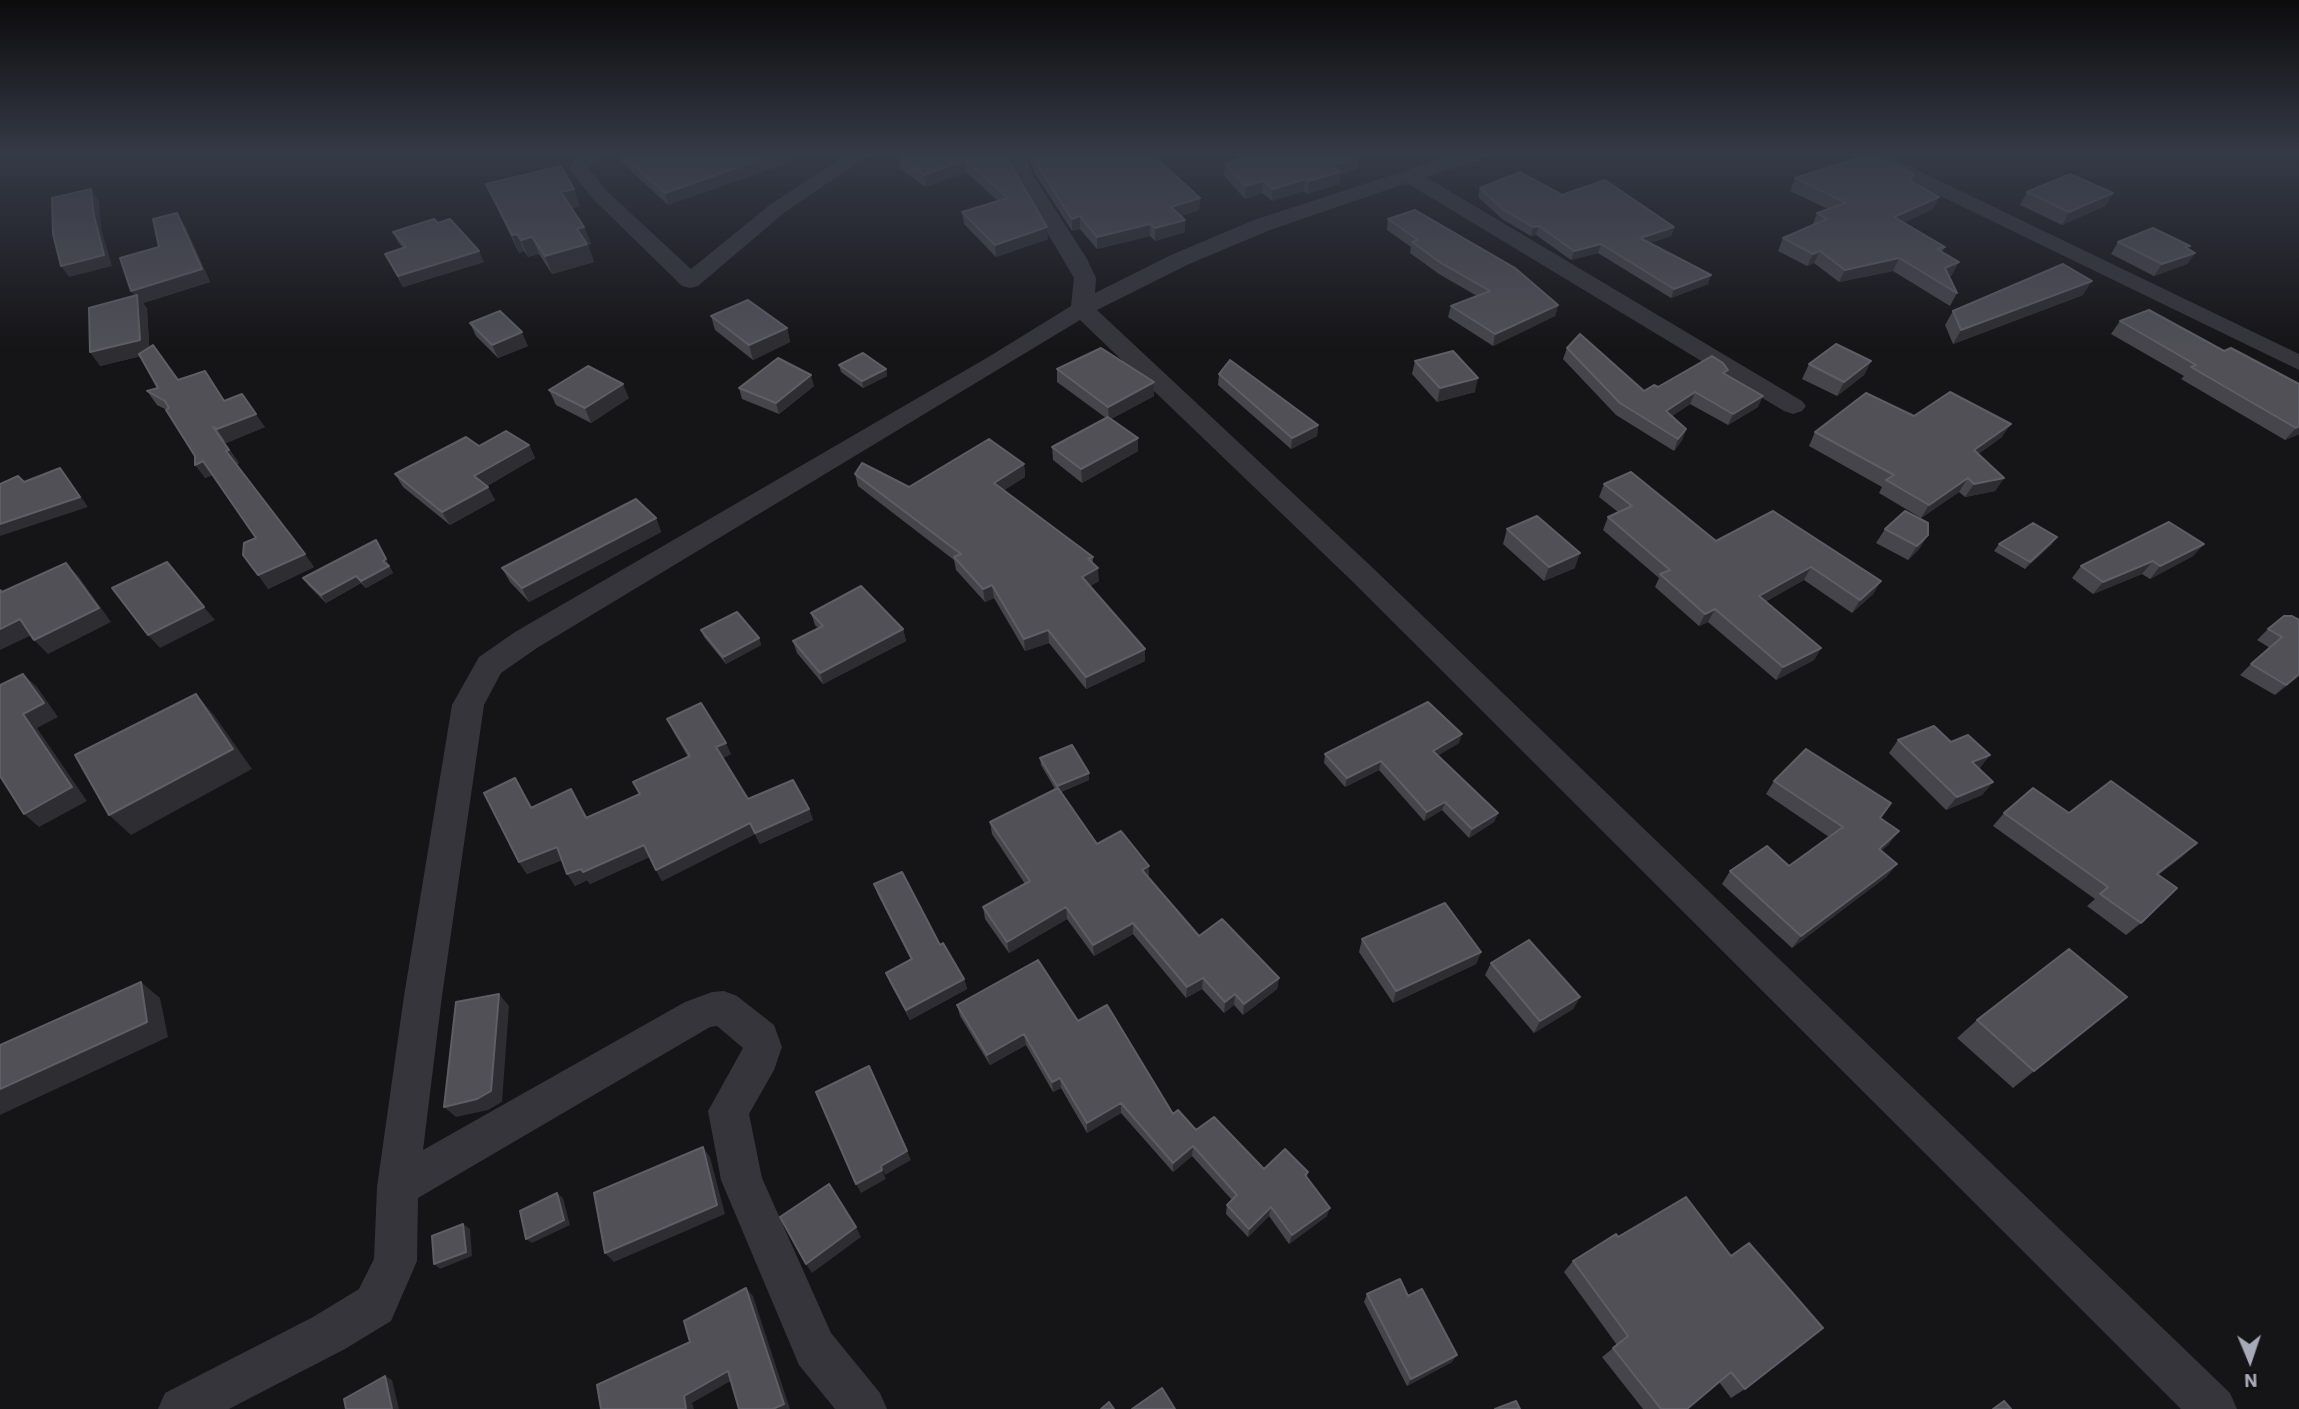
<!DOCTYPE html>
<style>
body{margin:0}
#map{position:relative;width:2299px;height:1409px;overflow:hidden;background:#151416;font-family:"IBM Plex Sans",sans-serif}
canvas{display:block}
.north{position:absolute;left:2215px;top:1325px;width:70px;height:70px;-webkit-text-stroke:5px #100f11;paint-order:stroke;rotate:178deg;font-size:19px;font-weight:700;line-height:28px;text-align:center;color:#a6a9b7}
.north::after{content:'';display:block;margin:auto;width:24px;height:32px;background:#a6a9b7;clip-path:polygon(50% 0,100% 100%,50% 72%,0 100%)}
</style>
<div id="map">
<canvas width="2299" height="1409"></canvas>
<div class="north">N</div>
</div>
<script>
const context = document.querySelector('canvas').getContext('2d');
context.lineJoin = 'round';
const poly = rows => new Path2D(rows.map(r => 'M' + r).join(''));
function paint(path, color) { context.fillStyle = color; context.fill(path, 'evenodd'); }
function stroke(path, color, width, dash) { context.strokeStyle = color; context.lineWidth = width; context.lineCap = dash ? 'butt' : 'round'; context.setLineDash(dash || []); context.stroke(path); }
paint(poly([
 [579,154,599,154,589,169,607,191,691,269,771,204,848,154,871,154,785,212,698,286,690,288,682,286,593,199,569,169,579,154],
 [1005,154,1025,154,1032,173,1087,259,1096,278,1095,293,1171,255,1254,220,1456,154,1485,154,1482,158,1426,177,1802,401,1806,406,1802,411,1793,414,1784,411,1407,183,1270,230,1187,265,1097,310,1374,569,2230,1393,2237,1409,2181,1409,1354,583,1080,320,537,648,501,673,484,705,442,996,423,1150,685,1002,712,992,724,991,737,996,774,1025,782,1047,774,1070,749,1114,762,1178,831,1333,880,1393,887,1409,835,1409,799,1365,721,1180,708,1111,743,1048,717,1026,710,1027,418,1198,417,1261,391,1321,345,1349,229,1409,158,1409,165,1393,313,1317,359,1289,374,1259,377,1187,404,996,452,705,479,657,515,632,990,356,1071,306,1074,278,1012,173,1005,154],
 [1859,154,1884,154,2299,354,2299,370,1862,158,1859,154]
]), '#35353b');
paint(poly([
 [617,154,788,154,790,162,668,205,619,160],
 [1027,154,1152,154,1200,198,1199,210,1181,216,1185,232,1155,241,1150,236,1097,249,1080,229,1072,231,1034,172],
 [1241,154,1354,154,1358,169,1340,175,1339,184,1307,194,1304,191,1272,201,1262,193,1245,199,1224,176,1225,164,1244,156],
 [898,157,1009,162,1048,239,996,257,964,224,962,212,998,201,966,172,926,187,900,169],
 [1795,178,1911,181,1933,209,1903,223,1945,247,1942,252,1952,275,1949,276,1957,293,1950,306,1893,271,1839,282,1814,263,1807,266,1778,251,1783,238,1812,226,1817,213,1828,209,1790,191],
 [486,184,580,206,572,208,584,227,591,244,588,245,594,262,552,274,539,254,528,257,524,251,519,253],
 [1480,188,1562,195,1674,227,1671,236,1650,243,1708,284,1671,298,1598,253,1571,260,1536,235,1531,236,1502,219,1478,197],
 [2027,192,2113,193,2105,206,2062,225,2020,205],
 [1388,219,1558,305,1555,316,1493,346,1448,317,1451,306,1477,296,1439,274,1410,253,1411,247,1387,230],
 [438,223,484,262,403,287,385,254,403,248,398,242,393,232],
 [185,226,210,282,143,303,147,309,149,348,178,380,205,371,224,401,265,427,226,443,223,441,239,463,236,465,314,567,268,589,256,538,212,475,205,478,195,456,167,410,157,405,147,391,158,388,141,356,100,366,159,247],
 [2118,242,2187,249,2195,253,2187,264,2154,276,2111,254],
 [2083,295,1953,344,1945,325,1953,311],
 [711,316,787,328,790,342,753,360,715,330],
 [2120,321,2224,351,2299,384,2299,434,2285,440,2181,379,2184,376,2111,334],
 [470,323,528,346,498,358,476,336],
 [1567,348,1644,391,1726,375,1758,407,1728,425,1690,404,1672,416,1686,429,1682,440,1674,451,1616,415,1563,359],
 [1415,361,1475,392,1437,402,1412,374],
 [1871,361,1864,375,1837,396,1802,379,1809,364],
 [839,365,886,369,887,376,863,388,841,372],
 [1057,369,1154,382,1154,396,1111,419,1138,438,1138,451,1082,483,1053,460,1052,447,1106,418,1057,382],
 [1219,374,1318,425,1317,436,1291,449,1218,385],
 [814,386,779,414,742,399,739,388],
 [549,390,629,398,591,423,556,405],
 [1914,416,2002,437,1978,454,2004,478,1995,491,1965,497,1959,492,1921,518,1879,493,1882,487,1809,446,1815,432],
 [529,445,535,458,487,486,495,500,450,525,403,487,395,474,479,446],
 [1024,464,1025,477,1004,490,1093,557,1093,563,1099,581,1090,586,1145,661,1086,689,1049,643,1025,651,994,598,985,602,956,570,954,560,858,486,855,474,909,487],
 [1604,484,1716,541,1881,581,1873,594,1852,613,1804,580,1765,602,1821,648,1814,660,1776,680,1708,622,1699,626,1655,587,1659,578,1603,530,1608,517,1618,512,1599,497],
 [656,518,661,532,529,602,510,582,502,568],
 [1507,529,1575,568,1544,581,1503,544],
 [1885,529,1928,535,1919,549,1908,560,1876,543],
 [1999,544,2052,544,2025,569,1994,551],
 [2204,544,2193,556,2150,579,2142,574,2093,594,2072,578,2081,566],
 [380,548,393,573,366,588,361,583,326,603,308,585,303,578],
 [811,613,903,629,906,641,823,684,797,653,793,641,818,628,815,625],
 [2292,616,2299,676,2275,695,2240,675,2251,664,2270,648,2257,640,2268,629],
 [701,630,759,638,761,645,726,664,704,637],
 [667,719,731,754,723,758,748,799,809,809,813,820,760,844,755,834,662,881,649,857,590,884,587,880,575,886,562,860,527,874,519,862,515,778,532,807,571,789,587,817,640,794,633,782,688,757,673,731],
 [1898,740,1951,742,1990,755,1979,768,1993,782,1982,795,1946,810,1889,753],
 [1459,743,1438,755,1498,813,1494,822,1469,838,1442,810,1424,821,1379,770,1345,787,1324,763,1325,754],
 [1040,758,1089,780,1061,792,1097,844,1149,878,1199,936,1279,978,1277,989,1243,1015,1234,1005,1224,1013,1202,989,1186,998,1133,934,1094,956,1067,919,1009,953,985,919,983,907,1025,884,992,834,990,822,1055,789,1041,765],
 [1774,781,1880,818,1889,844,1881,851,1897,864,1886,877,1792,948,1722,884,1730,871,1789,866,1829,837,1766,794],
 [2004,813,2069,813,2183,856,2158,875,2141,923,2126,935,2087,906,2095,899,1993,826],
 [874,884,940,945,964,979,967,989,910,1020,890,983,886,973,911,960,878,895],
 [1362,939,1481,952,1476,964,1393,1003,1359,952],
 [1491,963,1580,997,1573,1009,1534,1033,1485,975],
 [2127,997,2013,1088,1957,1038,1977,1020],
 [957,1005,1078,1021,1173,1114,1196,1130,1264,1169,1308,1172,1307,1177,1327,1216,1289,1244,1269,1216,1248,1237,1226,1214,1227,1205,1232,1200,1192,1156,1173,1172,1121,1113,1087,1133,1061,1088,1053,1092,1026,1045,990,1065,960,1016],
 [1616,1234,1745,1389,1731,1398,1719,1382,1687,1409,1643,1409,1602,1357,1617,1345,1564,1272,1573,1261],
 [1367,1294,1408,1296,1452,1362,1407,1386,1364,1302]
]), '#46454b');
paint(poly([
 [776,154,788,154,790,162,668,205,665,193],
 [1359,157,1358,169,1340,175,1339,184,1307,194,1308,181,1331,165],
 [965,160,966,172,926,187,924,175],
 [1305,179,1304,191,1272,201,1273,189],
 [1263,181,1262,193,1245,199,1246,186],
 [91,189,99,200,101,228,112,266,69,277,61,266,94,216],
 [574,189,580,206,567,209,561,192],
 [2113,193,2105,206,2062,225,2069,212],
 [1939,197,1933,209,1888,230,1894,217],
 [1200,198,1199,210,1171,219,1171,207],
 [177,213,185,226,210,282,143,303,147,309,150,354,100,366,90,352,138,300,131,291,202,269],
 [1080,216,1080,229,1072,231,1072,219],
 [1185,220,1185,232,1155,241,1155,228],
 [1150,224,1150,236,1097,249,1097,237],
 [1539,226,1536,235,1531,236,1533,227],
 [584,227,591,244,588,245,594,262,552,274,545,256,577,229],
 [1047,227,1048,239,996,257,995,245],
 [1674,227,1671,236,1637,247,1640,238],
 [517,234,524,251,519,253,512,235],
 [532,237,539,254,528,257,521,240],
 [1601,244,1598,253,1571,260,1574,251],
 [2190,246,2182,257,2195,253,2187,264,2154,276,2162,264,2185,247],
 [479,251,484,262,403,287,398,276],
 [1820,251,1814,263,1807,266,1813,254],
 [1899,258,1893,271,1839,282,1845,270],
 [1959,262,1952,275,1939,281,1945,268],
 [1711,275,1708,284,1671,298,1674,289],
 [2092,281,2083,295,1953,344,1961,330],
 [1558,305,1555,316,1493,346,1495,334],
 [787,328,790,342,753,360,749,345],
 [522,332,528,346,498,358,492,345],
 [1871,361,1864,375,1837,396,1844,382],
 [886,369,887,376,863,388,862,381],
 [811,375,814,386,779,414,776,403],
 [1478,378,1475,392,1437,402,1440,388],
 [1154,382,1154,396,1109,420,1108,407],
 [623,384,629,398,591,423,585,408],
 [1695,392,1690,404,1662,422,1666,411],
 [1763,396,1758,407,1728,425,1733,414],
 [256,414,265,427,226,443,217,429],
 [2011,424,2002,437,1965,464,1974,450],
 [1318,425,1317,436,1291,449,1292,438],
 [2299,426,2299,434,2285,440,2296,428],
 [1686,429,1682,440,1674,451,1678,439],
 [1138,438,1138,451,1082,483,1081,469],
 [529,445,535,458,481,489,474,476],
 [229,450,239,463,235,465,226,451],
 [203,461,213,475,205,478,195,465],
 [1024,464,1025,477,996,495,994,483],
 [60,468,68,478,88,507,0,536,0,524],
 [1968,478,1959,492,1921,518,1929,505],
 [2004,478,1995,491,1965,497,1974,484],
 [488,487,495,500,450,525,442,512],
 [656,518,661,532,529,602,522,588],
 [1928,535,1919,549,1908,560,1917,546],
 [2057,537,2052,544,2025,569,2030,562],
 [376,540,393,573,366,588,361,581,383,561],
 [2204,544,2193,556,2150,579,2160,566],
 [1580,553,1575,568,1544,581,1549,567],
 [305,554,314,567,268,589,258,575],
 [2153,561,2142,574,2093,594,2103,582],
 [66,563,79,577,111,622,48,654,34,640],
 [1811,567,1804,580,1752,609,1759,596],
 [1098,568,1099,581,1083,590,1082,577],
 [356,576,361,583,326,603,321,595],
 [1881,581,1873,594,1852,613,1860,600],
 [992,585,994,598,985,602,983,589],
 [204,607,215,620,160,648,148,635],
 [1715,609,1708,622,1699,626,1705,614],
 [20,619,34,634,0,650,0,629],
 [903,629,906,641,823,684,820,673],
 [1048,630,1049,643,1025,651,1024,639],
 [759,638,761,645,726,664,723,657],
 [1821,648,1814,660,1776,680,1783,667],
 [1145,649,1145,661,1086,689,1086,677],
 [23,674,37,687,58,717,37,728,87,801,39,827,24,814],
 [2299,674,2299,676,2275,695,2286,685],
 [196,694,214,715,252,769,131,835,109,815],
 [1462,734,1459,743,1431,760,1433,751],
 [726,743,731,754,721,759,716,747],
 [1990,755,1980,768,1962,775,1972,762],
 [1381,761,1379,770,1345,787,1347,778],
 [1089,773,1089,780,1058,793,1057,786],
 [515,778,522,790,538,819,531,808],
 [1993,782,1982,795,1946,810,1957,797],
 [1445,802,1442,810,1424,821,1427,812],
 [809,809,813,820,760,844,755,833],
 [1498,813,1494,822,1469,838,1472,829],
 [750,823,755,834,662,881,656,870],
 [1899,831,1889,844,1869,862,1879,849],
 [2197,843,2183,856,2143,887,2157,874],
 [644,845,650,857,590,884,587,880,575,886,567,874],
 [557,847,564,859,527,874,519,862],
 [1897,864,1886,877,1792,948,1801,936],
 [1149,866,1149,878,1142,870],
 [1066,907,1067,919,1009,953,1007,942],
 [1133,923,1133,934,1094,956,1093,945],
 [1481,952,1476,964,1393,1003,1396,991],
 [1203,978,1202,989,1186,998,1187,987],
 [1279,978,1277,989,1243,1015,1244,1004],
 [964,979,967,989,910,1020,906,1010],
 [141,982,160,998,168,1037,0,1115,0,1089],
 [499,994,509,1006,502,1102,488,1110,456,1117,444,1107],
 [1235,994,1234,1005,1224,1013,1225,1002],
 [1580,997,1573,1009,1534,1033,1540,1021],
 [1024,1034,1026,1045,990,1065,987,1055],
 [1060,1078,1061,1088,1053,1092,1052,1082],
 [1121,1103,1121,1113,1087,1133,1087,1123],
 [1193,1146,1192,1156,1173,1172,1173,1163],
 [703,1147,710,1157,725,1214,614,1262,605,1253],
 [907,1151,911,1160,885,1175,881,1166],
 [882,1170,886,1179,861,1193,856,1184],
 [557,1193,563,1198,570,1225,532,1243,526,1239],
 [1271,1207,1269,1216,1248,1237,1249,1229],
 [1330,1208,1327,1216,1289,1244,1292,1235],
 [463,1224,470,1229,472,1256,440,1269,434,1264],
 [856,1227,861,1237,812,1273,806,1264],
 [746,1288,753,1296,790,1409,773,1409],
 [1457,1355,1452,1362,1407,1386,1411,1379],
 [728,1371,736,1378,692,1403,694,1409,686,1409,684,1396],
 [385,1376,392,1380,399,1409,392,1409]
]), '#2e2d31');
const building = poly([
 [621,154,776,154,665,193,621,154],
 [908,154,1005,154,1009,162,1047,227,995,245,962,212,1008,198,965,160,924,175,898,157,908,154],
 [1031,154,1152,154,1200,198,1171,207,1185,220,1155,228,1150,224,1097,237,1080,216,1072,219,1034,160,1031,154],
 [1251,154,1354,154,1359,157,1331,165,1340,172,1308,181,1305,179,1273,189,1263,181,1246,186,1225,164,1251,154],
 [1870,154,1873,154,1914,174,1910,181,1939,197,1894,217,1945,247,1937,249,1959,262,1945,268,1957,293,1899,258,1845,270,1820,251,1813,254,1783,238,1827,219,1817,213,1846,203,1795,178,1870,154],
 [561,166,574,189,561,192,584,227,577,229,587,244,545,256,532,237,521,240,517,234,512,235,486,184,561,166],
 [1520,172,1562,195,1605,180,1674,227,1640,238,1711,275,1674,289,1601,244,1574,251,1539,226,1533,227,1504,210,1480,188,1520,172],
 [2070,174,2113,193,2069,212,2027,192,2070,174],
 [91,189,94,216,104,255,61,266,53,234,52,198,91,189],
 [1415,210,1515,268,1558,305,1495,334,1451,306,1490,291,1441,263,1412,242,1418,240,1388,219,1415,210],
 [177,213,202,269,131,291,120,258,159,247,153,219,177,213],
 [434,219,438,223,450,219,479,251,398,276,385,254,406,247,393,232,434,219],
 [2153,228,2190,246,2185,247,2195,253,2162,264,2118,242,2153,228],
 [2063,264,2092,281,1961,330,1953,311,2063,264],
 [137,295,140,340,90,352,89,308,137,295],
 [748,300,787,328,749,345,711,316,748,300],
 [2149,310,2224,351,2231,348,2299,384,2299,426,2296,428,2191,367,2196,365,2120,321,2149,310],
 [500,311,522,332,492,345,470,323,500,311],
 [1580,334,1644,391,1654,385,1658,387,1712,356,1723,363,1728,370,1723,373,1763,396,1733,414,1695,392,1666,411,1686,429,1678,439,1620,403,1567,348,1580,334],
 [1836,344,1871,361,1844,382,1809,364,1836,344],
 [153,345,178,380,205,371,224,401,242,394,256,414,217,429,213,427,229,450,226,451,305,554,258,575,243,555,244,543,256,538,203,461,195,465,195,456,166,410,169,408,165,401,147,391,158,388,139,354,153,345],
 [1101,348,1154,382,1108,407,1057,369,1101,348],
 [1453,351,1478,378,1440,388,1415,361,1453,351],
 [863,353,886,369,862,381,839,365,863,353],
 [778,358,811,375,776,403,739,388,778,358],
 [1230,360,1318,425,1292,438,1219,374,1230,360],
 [588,366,623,384,585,408,549,390,588,366],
 [1950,392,2011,424,1974,450,2004,478,1974,484,1968,478,1929,505,1886,480,1894,475,1815,432,1866,393,1914,416,1950,392],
 [1108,417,1138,438,1081,469,1052,447,1108,417],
 [506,431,529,445,474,476,488,487,442,512,395,474,466,437,479,446,506,431],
 [989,439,1024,464,994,483,1093,557,1088,559,1098,568,1082,577,1145,649,1086,677,1048,630,1024,639,992,585,983,589,954,557,961,554,855,474,862,463,909,487,989,439],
 [60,468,80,497,0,524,0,484,18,476,24,482,60,468],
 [1631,472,1716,541,1773,511,1881,581,1860,600,1811,567,1759,596,1821,648,1783,667,1715,609,1705,614,1660,574,1670,570,1608,517,1632,506,1604,484,1631,472],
 [636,499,656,518,522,588,502,568,636,499],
 [1905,511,1928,523,1928,535,1917,546,1885,529,1905,511],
 [1537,516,1580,553,1549,567,1507,529,1537,516],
 [2169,522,2204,544,2160,566,2153,561,2103,582,2081,566,2169,522],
 [2033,523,2057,537,2030,562,1999,544,2033,523],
 [376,540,386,559,383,561,389,566,361,581,356,576,321,595,303,578,376,540],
 [167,562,204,607,148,635,112,588,167,562],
 [66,563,99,608,34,640,20,619,0,629,0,590,2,592,66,563],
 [861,586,903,629,820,673,793,641,823,626,811,613,861,586],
 [737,612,759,638,723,657,701,630,737,612],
 [2284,616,2292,616,2299,620,2299,674,2286,685,2251,664,2282,637,2268,629,2284,616],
 [23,674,44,703,23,714,72,787,24,814,0,776,0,685,23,674],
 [196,694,233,749,109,815,75,755,196,694],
 [1428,702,1462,734,1433,751,1498,813,1472,829,1445,802,1427,812,1381,761,1347,778,1325,754,1428,702],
 [701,703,726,743,716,747,748,799,793,780,809,809,755,833,750,823,656,870,644,845,583,872,581,869,567,874,557,847,519,862,484,793,515,778,531,808,571,789,586,818,640,794,633,782,690,756,667,719,701,703],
 [1934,726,1951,742,1968,735,1990,755,1972,762,1993,782,1957,797,1898,740,1934,726],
 [1072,745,1089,773,1057,786,1040,758,1072,745],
 [1806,749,1891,803,1880,818,1899,831,1879,849,1897,864,1801,936,1730,871,1767,846,1789,866,1843,827,1774,781,1806,749],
 [2111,781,2197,843,2157,874,2177,888,2141,923,2100,894,2108,887,2004,813,2033,788,2069,813,2111,781],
 [1058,788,1097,844,1121,831,1149,866,1142,870,1199,936,1222,919,1279,978,1244,1004,1235,994,1225,1002,1203,978,1187,987,1133,923,1093,945,1066,907,1007,942,983,907,1030,881,990,822,1058,788],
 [902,872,940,945,943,943,964,979,906,1010,886,973,912,959,874,884,902,872],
 [1445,903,1481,952,1396,991,1362,939,1445,903],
 [1529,940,1580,997,1540,1021,1491,963,1529,940],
 [2069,949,2127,997,2034,1071,1977,1020,2069,949],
 [1038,960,1078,1021,1107,1005,1173,1114,1178,1110,1196,1130,1214,1117,1264,1169,1285,1149,1308,1172,1305,1175,1330,1208,1292,1235,1271,1207,1249,1229,1227,1205,1237,1195,1193,1146,1173,1163,1121,1103,1087,1123,1060,1078,1052,1082,1024,1034,987,1055,957,1005,1038,960],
 [141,982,147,1022,0,1089,0,1045,141,982],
 [499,994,491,1091,477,1099,444,1107,456,1002,499,994],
 [869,1066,907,1151,881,1166,882,1170,856,1184,816,1092,869,1066],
 [703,1147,717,1205,605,1253,594,1193,703,1147],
 [829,1184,856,1227,806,1264,780,1217,829,1184],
 [557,1193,564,1220,526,1239,520,1211,557,1193],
 [1686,1197,1731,1256,1749,1243,1823,1328,1745,1389,1731,1372,1687,1409,1661,1409,1613,1348,1628,1336,1573,1261,1616,1234,1618,1237,1686,1197],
 [463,1224,466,1252,434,1264,432,1236,463,1224],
 [1400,1279,1408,1296,1422,1289,1457,1355,1411,1379,1367,1294,1400,1279],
 [746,1288,784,1404,773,1409,739,1409,728,1371,684,1396,686,1409,601,1409,597,1385,690,1342,684,1321,746,1288],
 [385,1376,392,1409,346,1409,344,1399,385,1376],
 [1162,1388,1175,1409,1132,1409,1162,1388],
 [1516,1401,1520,1409,1495,1409,1516,1401],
 [2004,1401,2011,1409,1993,1409,2004,1401],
 [1109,1402,1114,1409,1101,1409,1109,1402]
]);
paint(building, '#515057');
stroke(building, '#5e5e66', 2);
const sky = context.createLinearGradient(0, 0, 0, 351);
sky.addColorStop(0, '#0c0b0c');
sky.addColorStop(0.44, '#353a47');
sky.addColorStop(1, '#353a4700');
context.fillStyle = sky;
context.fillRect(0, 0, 2299, 351);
</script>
